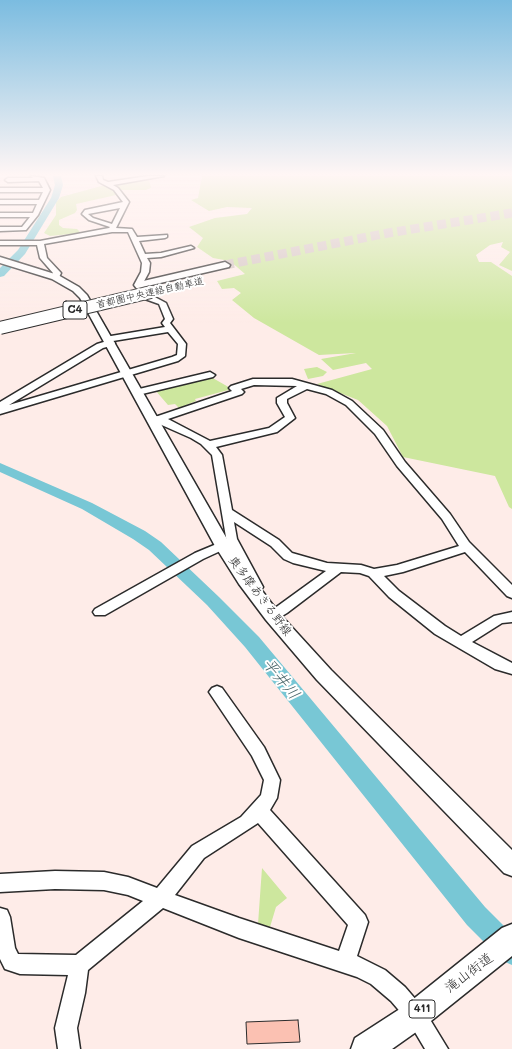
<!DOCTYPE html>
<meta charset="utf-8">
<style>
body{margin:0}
canvas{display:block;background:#feece8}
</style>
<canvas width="512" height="1049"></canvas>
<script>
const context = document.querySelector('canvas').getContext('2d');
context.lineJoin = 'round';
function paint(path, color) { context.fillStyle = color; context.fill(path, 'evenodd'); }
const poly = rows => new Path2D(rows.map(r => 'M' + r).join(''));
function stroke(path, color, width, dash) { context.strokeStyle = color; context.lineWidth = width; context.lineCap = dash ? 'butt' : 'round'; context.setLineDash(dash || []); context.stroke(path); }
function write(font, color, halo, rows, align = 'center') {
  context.font = font + ' Mali,"Klee One",sans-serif'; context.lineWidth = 4; context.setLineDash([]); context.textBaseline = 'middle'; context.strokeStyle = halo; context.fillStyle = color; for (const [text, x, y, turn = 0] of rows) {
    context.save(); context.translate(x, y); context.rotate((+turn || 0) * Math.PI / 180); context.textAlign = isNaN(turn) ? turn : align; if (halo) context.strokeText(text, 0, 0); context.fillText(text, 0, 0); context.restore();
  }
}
paint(poly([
 [151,176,167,176,149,180,151,188,146,190,115,190,116,195,76,204,77,210,75,213,59,220,59,225,63,228,77,229,81,233,50,236,44,233,56,215,56,202,61,197,105,185,141,181],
 [202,176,512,176,512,271,499,265,510,252,501,247,503,242,490,245,476,255,479,262,491,262,512,276,512,509,509,507,495,476,403,457,387,426,358,400,317,384,372,369,366,363,333,370,321,359,356,353,319,355,254,318,232,300,241,293,234,288,222,289,217,281,245,274,230,261,213,258,197,247,203,238,189,227,215,218,247,214,252,208,227,207,209,211,191,200,198,198],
 [317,367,327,372,323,376,308,379,304,369],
 [211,377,232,389,195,399,196,401,179,408,175,404,168,405,155,390],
 [262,868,287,898,276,907,270,927,258,924]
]), '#cde79e');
paint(poly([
 [53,176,61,176,63,185,59,198,25,254,4,276,0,277,0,268,18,250,51,198,55,185,53,176],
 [0,463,92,503,145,531,161,542,219,597,259,637,485,907,512,934,512,965,503,961,467,925,245,647,207,605,149,550,133,539,82,509,0,472,0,463]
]), '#78c7d5');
const building = poly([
 [298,1020,300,1042,247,1044,246,1022,298,1020]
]);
paint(building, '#fbc1b2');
stroke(building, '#2b2b2b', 1);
stroke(poly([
 [225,265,388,233,512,213]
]), '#d4c5c2', 9, [9, 4.5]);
const minor = poly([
 [31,176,44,178,50,190,38,215,26,230,0,231,0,227,22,227,30,217,0,217,0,213,33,213,37,204,0,204,0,200,39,200,43,192,0,192,0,188,43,188,39,181,8,182,5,180,8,178,33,178,31,176],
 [96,176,102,176,103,180,108,182,148,176,164,176,113,185,118,188,129,202,116,228,132,229,137,237,167,235,167,237,165,238,139,241,145,254,161,253,191,246,194,248,161,257,147,258,150,263,149,272,142,285,151,295,166,303,173,319,170,323,186,344,185,356,178,361,0,414,0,402,97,344,107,341,104,339,105,337,165,327,162,323,165,319,159,304,145,299,134,285,141,272,142,263,128,232,112,232,44,244,47,258,61,273,58,279,55,279,51,277,53,273,40,258,37,245,0,245,0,241,40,241,109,228,110,227,89,220,82,214,85,210,123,202,114,190,99,182,96,176],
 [120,208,112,224,93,218,88,214,120,208],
 [168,332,178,344,177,355,172,357,9,405,103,348,114,345,115,343,113,341,168,332],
 [210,372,215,375,213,377,138,395,133,392,135,390,210,372],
 [253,379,292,379,332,390,352,401,383,430,405,462,450,514,469,542,512,585,512,598,507,596,465,552,403,572,384,576,399,591,445,626,461,636,494,616,512,612,512,622,502,623,472,642,512,663,512,674,495,669,435,634,389,597,369,576,360,573,341,572,287,613,277,619,272,621,267,619,261,608,263,605,273,605,275,608,326,571,293,563,284,559,271,546,234,522,237,539,263,587,261,590,251,590,229,547,203,559,105,615,95,615,93,612,95,609,195,553,219,543,227,543,212,455,201,444,191,438,148,419,149,417,158,416,232,391,229,388,231,386,253,379],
 [254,385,297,386,277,398,277,403,285,417,269,428,210,441,168,419,242,394,244,392,241,389,254,385],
 [307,389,326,394,346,405,375,434,397,466,442,519,459,546,397,565,374,569,361,565,327,563,292,553,279,540,232,510,222,455,216,447,277,432,295,418,287,403,287,399,307,389],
 [217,686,222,688,264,747,280,780,277,798,270,810,365,915,368,922,357,956,385,970,405,987,423,1008,448,1049,425,1049,409,1022,391,1001,371,984,357,977,239,938,163,908,88,970,85,993,77,1028,80,1049,58,1049,55,1028,68,975,20,974,5,969,0,959,0,908,7,910,10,917,15,948,18,954,76,955,143,901,128,895,104,890,55,889,0,892,0,874,55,871,104,872,128,877,157,888,192,846,241,817,261,795,264,780,252,756,209,692,212,688,217,686],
 [258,823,348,925,339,951,239,918,175,895,204,858,258,823]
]);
const major = poly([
 [0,257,58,275,79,287,87,295,231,546,251,576,278,612,331,670,512,850,512,876,504,873,317,680,266,620,239,584,215,546,80,298,73,291,52,279,0,263,0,257]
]);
const highway = poly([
 [225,262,230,265,229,267,143,287,138,284,139,282,225,262],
 [512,924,512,956,426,1025,392,1049,351,1049,355,1038,406,1005,502,928,512,924]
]);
stroke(minor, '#2b2b2b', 3);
stroke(major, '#2b2b2b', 3);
stroke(highway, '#2b2b2b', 3);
paint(minor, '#fff');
paint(major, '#fff');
paint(highway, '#fff');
const highwayBridge = poly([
 [0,328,151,292]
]);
stroke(highwayBridge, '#2b2b2b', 14, []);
stroke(highwayBridge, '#fff', 12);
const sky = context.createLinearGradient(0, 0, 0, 323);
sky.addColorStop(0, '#7bbce0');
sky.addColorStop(0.54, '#fff6f5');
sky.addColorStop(1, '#fff6f500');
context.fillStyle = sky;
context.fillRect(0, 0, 512, 323);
write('10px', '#2b2b2b', '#fff', [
 ["首都圏中央連絡自動車道",150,293,-13]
]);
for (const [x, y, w] of [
 [75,310,24],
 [422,1009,26]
]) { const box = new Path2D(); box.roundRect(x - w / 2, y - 9, w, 18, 3); context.fillStyle = '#fff'; context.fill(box); stroke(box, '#2b2b2b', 1); }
write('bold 11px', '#2b2b2b', null, [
 ["C4",75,310],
 ["411",422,1009]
]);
write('12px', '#2b2b2b', '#fff', [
 ["奥多摩あきる野線",260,596,53]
]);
write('14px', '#2b2b2b', '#fff', [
 ["滝山街道",469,973,-37]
]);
write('italic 16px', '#466266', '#fff', [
 ["平井川",281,679,51]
]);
</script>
